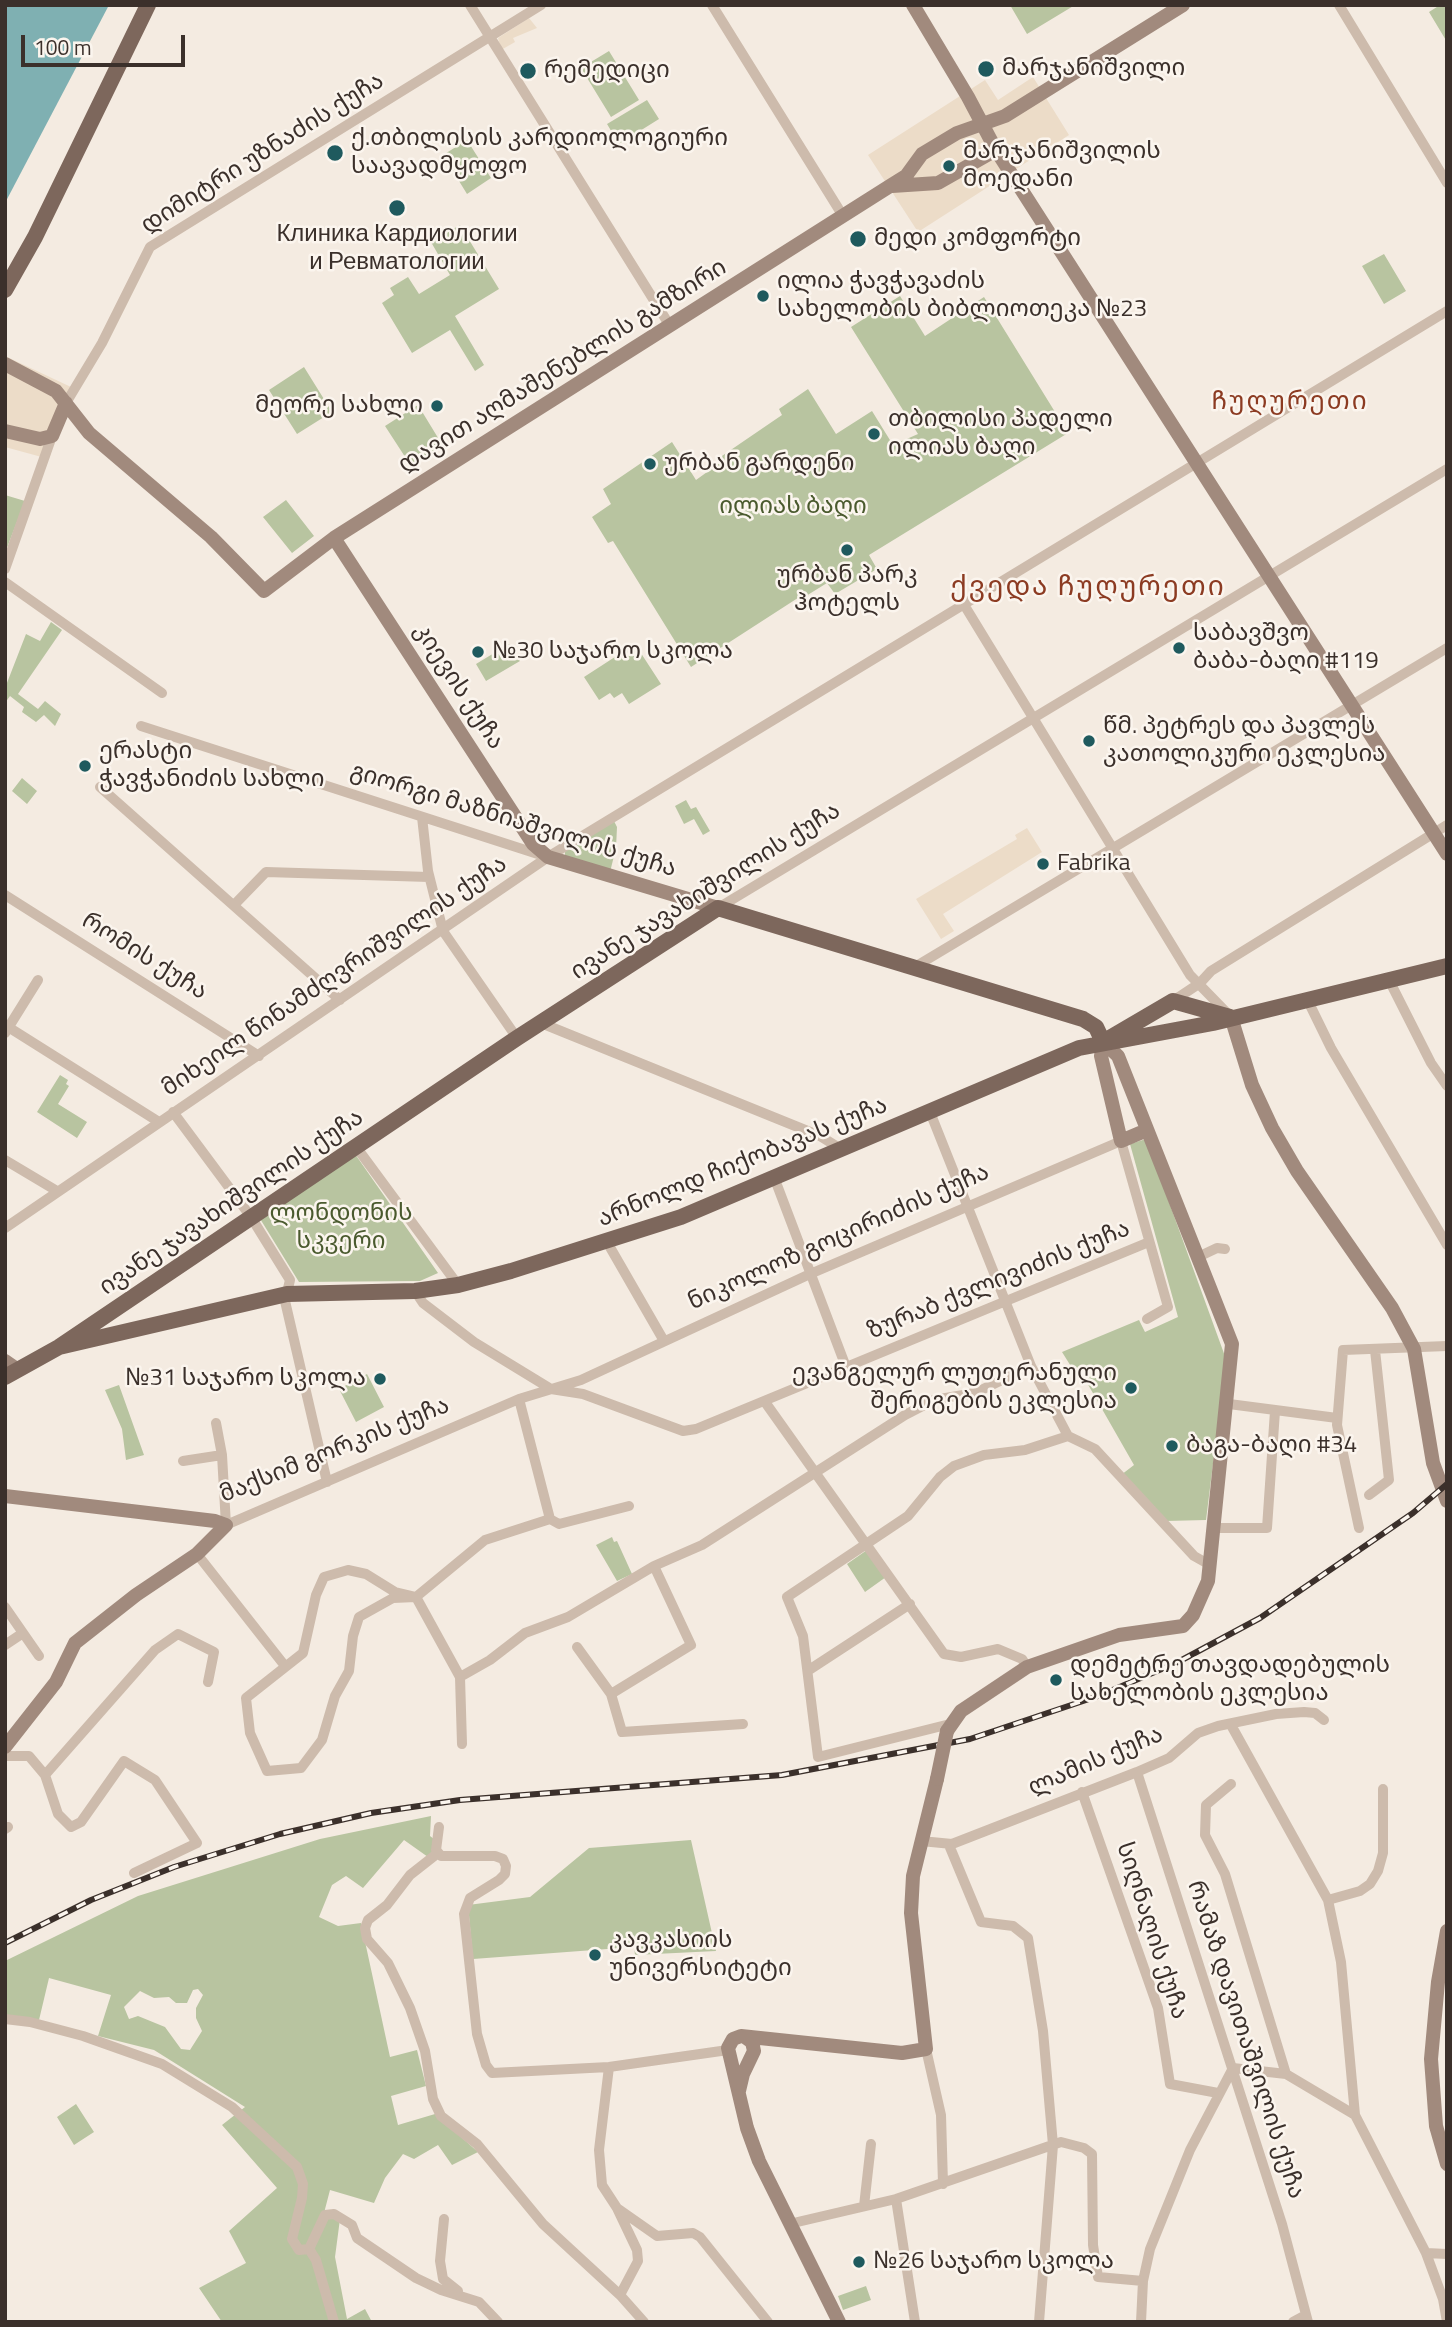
<!DOCTYPE html>
<meta charset="utf-8">
<style>
body{margin:0}
#map{position:relative;width:1452px;height:2327px;overflow:hidden;background:#f4ebe1;font-family:"Titillium Web",sans-serif}
canvas{display:block}
.frame{position:absolute;inset:0;border:7px solid #3b302b;pointer-events:none}
.scale{position:absolute;left:21px;top:35px;width:164px;height:32px;box-sizing:border-box;border:4px solid #3b302b;border-top:0;padding-left:9px;font-size:21px;line-height:24px;white-space:nowrap;color:#3b302b;-webkit-text-stroke:5px #fbf5ee;paint-order:stroke}
</style>
<div id="map">
<canvas width="1452" height="2327"></canvas>
<div class="frame"></div>
<div class="scale">100 m</div>
</div>
<script>
const context = document.querySelector('canvas').getContext('2d');
context.lineJoin = 'round';
function paint(path, color) { context.fillStyle = color; context.fill(path, 'evenodd'); }
const poly = rows => new Path2D(rows.map(r => 'M' + r).join(''));
function stroke(path, color, width, dash) { context.strokeStyle = color; context.lineWidth = width; context.lineCap = dash ? 'butt' : 'round'; context.setLineDash(dash || []); context.stroke(path); }
function write(font, color, halo, rows, align = 'center') {
  context.font = font + ' "Titillium Web","Noto Sans Georgian",sans-serif'; context.lineWidth = 5; context.setLineDash([]); context.textBaseline = 'middle'; context.strokeStyle = halo; context.fillStyle = color; for (const [text, x, y, turn = 0] of rows) {
    context.save(); context.translate(x, y); context.rotate((+turn || 0) * Math.PI / 180); context.textAlign = isNaN(turn) ? turn : align; if (halo) context.strokeText(text, 0, 0); context.fillText(text, 0, 0); context.restore();
  }
}
paint(poly([
 [1010,5,1075,5,1027,34],
 [1440,5,1447,5,1447,42,1429,12],
 [609,51,639,100,611,117,581,68],
 [647,100,659,119,619,144,607,124],
 [467,140,491,178,467,194,443,155],
 [460,225,499,289,455,316,484,365,475,371,450,330,412,353,382,303,394,295,390,288,408,277,419,294,450,275,431,242],
 [1384,254,1406,291,1384,304,1362,266],
 [900,296,925,336,984,297,1068,433,869,555,877,569,835,594,827,583,806,596,804,594,691,667,613,541,608,543,592,517,611,504,603,489,672,442,696,480,721,462,719,458,782,415,779,409,808,389,836,434,872,411,893,445,918,434,851,327],
 [304,367,332,412,297,434,269,390],
 [418,405,443,446,411,466,385,426],
 [5,495,25,501,5,553],
 [286,500,314,536,292,553,263,517],
 [51,622,62,630,18,694,38,709,45,701,61,714,55,726,44,715,36,722,22,712,24,707,10,696,5,703,5,688,26,634,40,641],
 [509,644,520,661,486,681,476,664],
 [635,644,661,684,629,704,622,693,614,698,610,693,599,700,584,677],
 [22,778,37,791,27,804,12,791],
 [686,800,691,809,696,807,710,831,703,835,694,819,684,824,675,806],
 [614,821,617,827,616,848,610,872,565,858,565,850],
 [60,1075,68,1080,66,1084,69,1086,58,1104,87,1122,77,1138,37,1112],
 [1146,1139,1226,1359,1206,1520,1166,1521,1121,1475,1134,1465,1082,1374,1077,1376,1062,1352,1139,1320,1145,1332,1178,1317,1130,1144],
 [355,1154,438,1273,420,1281,299,1282,259,1217],
 [367,1374,384,1407,356,1422,339,1389],
 [119,1385,144,1455,126,1460,122,1429,105,1390],
 [612,1537,614,1542,617,1541,632,1574,617,1581,596,1545],
 [867,1550,886,1577,865,1592,847,1564],
 [431,1816,430,1836,439,1843,428,1857,404,1840,363,1888,346,1876,332,1885,319,1917,338,1926,361,1923,390,2057,417,2050,426,2086,391,2096,398,2125,435,2114,478,2152,452,2165,438,2145,414,2159,403,2154,385,2178,374,2203,330,2190,324,2213,340,2219,335,2257,347,2319,365,2309,372,2322,222,2322,199,2288,246,2263,229,2231,277,2188,222,2125,245,2107,154,2050,98,2036,111,1995,49,1978,39,2020,5,2015,5,1961,138,1896,320,1839],
 [198,1989,203,1995,196,2008,196,2018,202,2031,190,2050,181,2049,165,2027,138,2016,129,2019,124,2007,140,1991,154,1998,169,1997,176,2003,187,2003,193,1990],
 [691,1840,716,1951,635,1955,634,1947,473,1959,468,1905,530,1897,589,1848],
 [76,2104,94,2132,74,2145,57,2117],
 [866,2286,871,2300,843,2310,838,2296]
]), '#b8c4a0');
paint(poly([
 [529,18,537,28,513,38,515,42,501,50,498,38],
 [1033,77,1069,135,918,232,868,155,985,80,998,100],
 [5,356,71,387,49,459,5,447],
 [1027,828,1042,852,943,914,954,931,941,939,916,899,1017,839,1015,835]
]), '#ecdcc8');
paint(poly([
 [5,5,109,5,5,203]
]), '#7fb0b2');
stroke(poly([
 [470,5,670,326],
 [712,5,843,216],
 [1339,5,1447,183],
 [66,403,102,343,150,247,541,5],
 [5,569,52,436],
 [5,582,162,693],
 [963,603,1190,975,1228,1014],
 [141,726,544,856],
 [100,787,340,1000],
 [422,817,428,871,443,931,517,1038],
 [5,895,259,1056],
 [234,905,266,872,429,877],
 [718,908,1447,469],
 [913,968,1447,648],
 [1389,980,1431,1063,1447,1086],
 [1173,1001,1200,983,1211,971,1447,825],
 [1308,1001,1331,1048,1447,1245],
 [541,1023,820,1136,841,1149],
 [5,1025,159,1122],
 [5,1033,38,980],
 [173,1112,251,1217,290,1280,285,1301,327,1482],
 [930,1112,1031,1366,1068,1436],
 [357,1148,458,1285],
 [5,1160,57,1191],
 [774,1177,846,1367],
 [5,1228,551,855,1447,311],
 [607,1242,664,1341],
 [1198,1257,1217,1248,1225,1249],
 [415,1291,423,1303,474,1342,551,1389,583,1394,683,1431,696,1429,1149,1242],
 [519,1399,550,1519],
 [765,1402,944,1654,961,1657,998,1649,1022,1659,1027,1667],
 [1229,1404,1337,1418],
 [216,1423,222,1455,226,1525,519,1399,581,1380,810,1274,1121,1141,1168,1307,1147,1319],
 [1068,1436,1095,1449,1194,1556,1210,1565],
 [183,1461,222,1455],
 [1369,1495,1389,1480,1375,1350],
 [550,1519,559,1524,629,1506],
 [1215,1528,1267,1528,1275,1411],
 [1359,1528,1337,1425,1343,1350,1447,1346],
 [197,1554,285,1666],
 [5,1607,39,1656],
 [5,1645,23,1633],
 [577,1647,611,1694,691,1645,654,1566],
 [809,1670,910,1604],
 [460,1677,490,1660,525,1633,568,1617,654,1566,702,1545,905,1415,934,1400,975,1393,1031,1366],
 [611,1694,622,1732,743,1724],
 [950,1724,818,1757,803,1636,787,1597,908,1516,940,1477,954,1466,984,1455,1025,1450,1068,1436],
 [1231,1725,1328,1900,1341,1962,1355,2115],
 [462,1744,460,1677,416,1597,395,1592,366,1574,348,1570,324,1577,316,1595,303,1653,246,1698,250,1733,267,1771,301,1768,322,1740,335,1696,349,1671,353,1636,359,1617,393,1598,416,1597,485,1540,550,1519],
 [5,1756,29,1756,45,1775,155,1650,178,1634,214,1652,208,1682],
 [1137,1772,1282,2224,1308,2322],
 [45,1775,58,1814,71,1827,81,1822,124,1761,155,1780,197,1843,134,1873],
 [1231,1784,1206,1805,1205,1835,1225,1874,1286,2074],
 [1082,1792,1158,2008,1170,2084,1218,2093],
 [439,1827,436,1850,441,1856,495,1856,503,1859,506,1866,505,1874,499,1880,470,1898,464,1914,477,2034,486,2065,492,2073,609,2067,728,2050],
 [5,1829,8,1827],
 [921,1841,952,1844,1137,1772,1169,1758,1198,1733,1218,1726,1276,1714,1304,1712,1315,1713,1324,1720],
 [949,1845,981,1922,1013,1926,1028,1938,1043,2031,1053,2145,1039,2322],
 [438,1853,410,1875,387,1905,368,1920,365,1928,367,1939,388,1963,410,2008,425,2051,433,2099,441,2116,477,2144,543,2224,620,2295,644,2322],
 [1328,1900,1360,1891,1370,1884,1378,1871,1383,1853,1383,1789],
 [5,2019,30,2022,83,2036,162,2064,232,2107,297,2167,303,2184,302,2198,292,2239,299,2250,309,2249],
 [926,2049,941,2115,943,2184],
 [609,2067,599,2150,602,2185,617,2208,657,2236,693,2233,700,2237,768,2322],
 [1233,2068,1286,2074,1355,2115,1426,2253,1443,2299,1447,2322],
 [896,2199,915,2322],
 [864,2206,871,2144],
 [617,2208,637,2250,638,2261,620,2295],
 [444,2219,440,2261,443,2279,458,2291],
 [789,2224,896,2199,1061,2142,1084,2148,1092,2154,1093,2245,1098,2277,1143,2281],
 [309,2249,325,2215,334,2214,352,2225,357,2238,416,2278,441,2290,479,2302,498,2322],
 [309,2249,316,2260,334,2322],
 [1426,2253,1447,2254],
 [1141,2322,1143,2281,1150,2249,1190,2150,1233,2068],
 [1293,2322,1306,2315]
]), '#cdbbac', 10);
stroke(poly([
 [913,5,968,97,996,150,1447,854],
 [892,186,938,183,996,150],
 [5,364,56,391,89,433,211,537,264,591,334,538,890,186,906,176,922,154,957,133,1005,116,1183,5],
 [5,431,40,439,52,436,66,403],
 [334,538,533,844,548,857,718,908],
 [1231,1017,1252,1085,1272,1128,1297,1171,1392,1308,1414,1349,1433,1463,1447,1501],
 [5,1361,18,1370],
 [5,1496,215,1521,226,1525,197,1554,136,1595,75,1643,56,1682,5,1747],
 [947,1731,961,1711,1027,1667,1119,1635,1183,1626,1193,1615,1208,1581,1232,1344,1210,1288,1118,1056,1103,1042,1101,1056,1121,1141,1147,1130],
 [1447,1931,1438,1982,1431,2059,1436,2126,1447,2164],
 [739,2091,743,2074,754,2051,752,2042,745,2037],
 [839,2322,759,2161,747,2128,728,2048,733,2039,741,2036,902,2053,926,2049,911,1913,913,1876,937,1779]
]), '#a18a7d', 14);
stroke(poly([
 [5,290,35,237,148,5],
 [1103,1042,1173,1001,1230,1017],
 [59,1347,287,1294,415,1291,458,1285,511,1271,681,1217,1079,1048,1213,1023,1447,966],
 [5,1377,59,1347,517,1038,718,908,1083,1019,1096,1027,1103,1042]
]), '#7d675c', 16);
const rail = poly([
 [5,1943,91,1900,174,1867,280,1834,371,1813,460,1800,782,1775,970,1739,1101,1695,1178,1662,1260,1618,1413,1513,1447,1484]
]);
stroke(rail, '#3b302b', 6);
stroke(rail, '#fbf5ee', 3.5, [10]);
stroke(poly([
 [937,1779,947,1731]
]), '#a18a7d', 14);
for (const [x, y, r, color] of [
 [986,69,9,"#1f5a5e"],
 [528,71,9,"#1f5a5e"],
 [335,153,9,"#1f5a5e"],
 [949,166,7,"#1f5a5e"],
 [397,208,9,"#1f5a5e"],
 [858,239,9,"#1f5a5e"],
 [763,296,7,"#1f5a5e"],
 [437,406,7,"#1f5a5e"],
 [874,434,7,"#1f5a5e"],
 [650,464,7,"#1f5a5e"],
 [847,550,7,"#1f5a5e"],
 [1179,648,7,"#1f5a5e"],
 [478,652,7,"#1f5a5e"],
 [1089,741,7,"#1f5a5e"],
 [85,766,7,"#1f5a5e"],
 [1043,864,7,"#1f5a5e"],
 [380,1379,7,"#1f5a5e"],
 [1131,1388,7,"#1f5a5e"],
 [1172,1446,7,"#1f5a5e"],
 [1056,1680,7,"#1f5a5e"],
 [595,1955,7,"#1f5a5e"],
 [859,2262,7,"#1f5a5e"]
]) { const dot = new Path2D(); dot.arc(x, y, r, 0, 2 * Math.PI); context.fillStyle = color; context.fill(dot); stroke(dot, '#fbf5ee', 2.5); }
write('24px', '#3b302b', '#fbf5ee', [
 ["მარჯანიშვილი",1002,69],
 ["რემედიცი",544,71],
 ["ქ.თბილისის კარდიოლოგიური",351,139],
 ["საავადმყოფო",351,167],
 ["მარჯანიშვილის",963,152],
 ["მოედანი",963,180],
 ["Клиника Кардиологии",397,235,"center"],
 ["и Ревматологии",397,263,"center"],
 ["მედი კომფორტი",874,239],
 ["ილია ჭავჭავაძის",777,282],
 ["სახელობის ბიბლიოთეკა №23",777,310],
 ["მეორე სახლი",423,406,"right"],
 ["თბილისი პადელი",888,420],
 ["ილიას ბაღი",888,448],
 ["ურბან გარდენი",664,464],
 ["ურბან პარკ",847,576,"center"],
 ["ჰოტელს",847,604,"center"],
 ["საბავშვო",1193,634],
 ["ბაბა-ბაღი #119",1193,662],
 ["№30 საჯარო სკოლა",492,652],
 ["წმ. პეტრეს და პავლეს",1103,727],
 ["კათოლიკური ეკლესია",1103,755],
 ["ერასტი",99,752],
 ["ჭავჭანიძის სახლი",99,780],
 ["Fabrika",1057,864],
 ["ევანგელურ ლუთერანული",1117,1374,"right"],
 ["შერიგების ეკლესია",1117,1402,"right"],
 ["№31 საჯარო სკოლა",366,1379,"right"],
 ["ბაგა-ბაღი #34",1186,1446],
 ["დემეტრე თავდადებულის",1070,1666],
 ["სახელობის ეკლესია",1070,1694],
 ["კავკასიის",609,1941],
 ["უნივერსიტეტი",609,1969],
 ["№26 საჯარო სკოლა",873,2262]
], 'left');
write('24px', '#3b302b', '#fbf5ee', [
 ["დიმიტრი უზნაძის ქუჩა",263,154,-32],
 ["დავით აღმაშენებლის გამზირი",563,367,-32],
 ["კიევის ქუჩა",458,687,57],
 ["გიორგი მაზნიაშვილის ქუჩა",513,821,17],
 ["ივანე ჯავახიშვილის ქუჩა",706,892,-32],
 ["რომის ქუჩა",144,957,32],
 ["მიხეილ წინამძღვრიშვილის ქუჩა",335,977,-34],
 ["არნოლდ ჩიქობავას ქუჩა",743,1163,-22],
 ["ივანე ჯავახიშვილის ქუჩა",232,1203,-34],
 ["ნიკოლოზ გოცირიძის ქუჩა",839,1238,-24],
 ["ზურაბ ქვლივიძის ქუჩა",999,1281,-22],
 ["მაქსიმ გორკის ქუჩა",335,1451,-22],
 ["ლამის ქუჩა",1096,1762,-23],
 ["სიღნაღის ქუჩა",1151,1931,72],
 ["რამაზ დავითაშვილის ქუჩა",1245,2040,72]
]);
write('24px', '#4a5a2e', '#fbf5ee', [
 ["ილიას ბაღი",793,507],
 ["ლონდონის",341,1214],
 ["სკვერი",341,1242]
]);
context.letterSpacing = '2px';
write('26px', '#8c3b22', '#fbf5ee', [
 ["ჩუღურეთი",1290,403]
]);
context.letterSpacing = '0px';
context.letterSpacing = '2px';
write('28px', '#8c3b22', '#fbf5ee', [
 ["ქვედა ჩუღურეთი",1088,588]
]);
context.letterSpacing = '0px';
</script>
